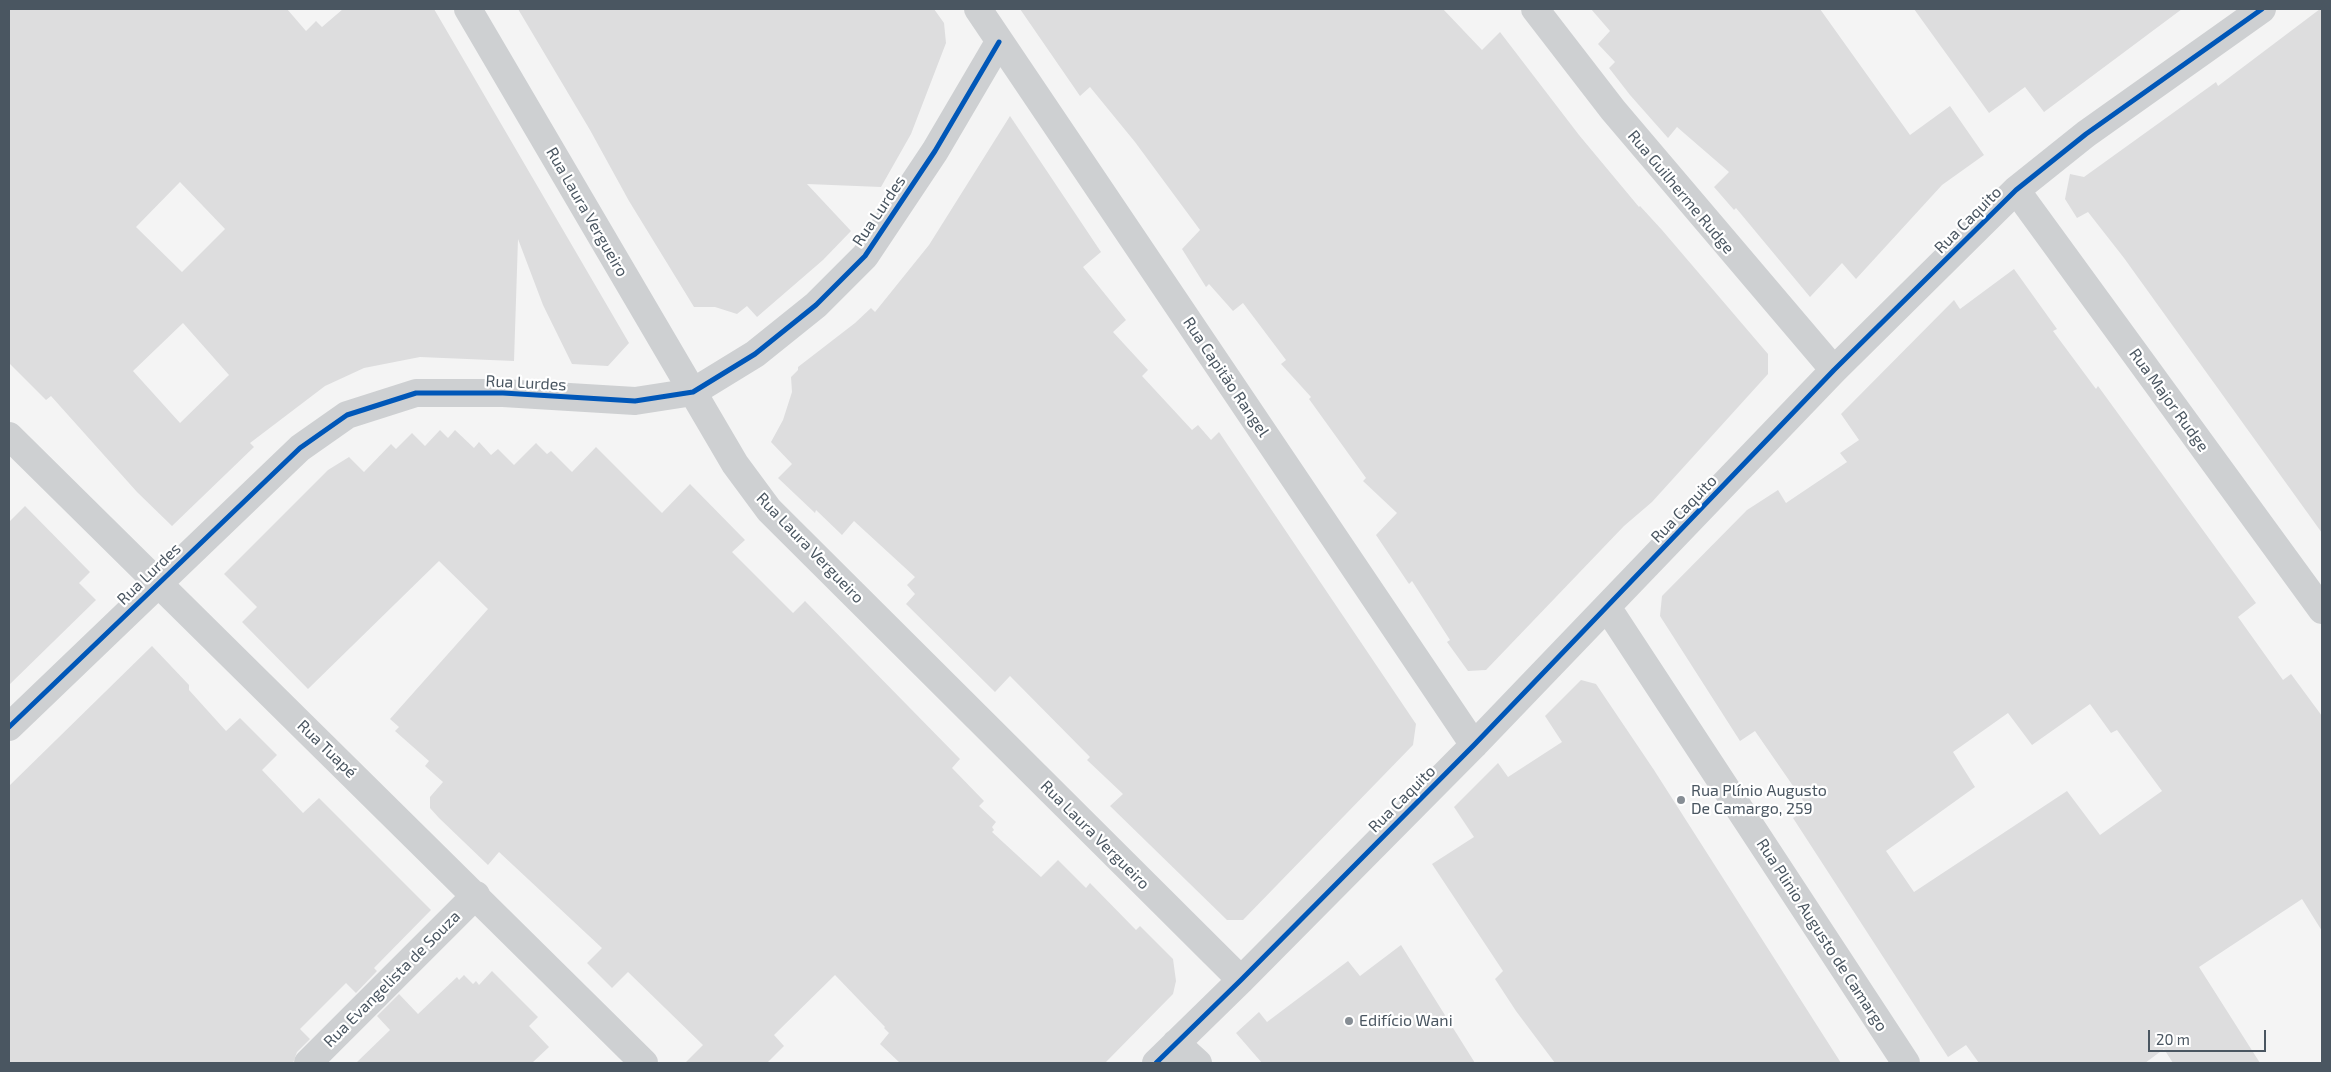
<!DOCTYPE html>
<meta charset="utf-8">
<style>
body{margin:0}
#map{position:relative;width:2331px;height:1072px;overflow:hidden;background:#f4f4f4;font-family:"Exo 2",sans-serif}
canvas{display:block}
.frame{position:absolute;inset:0;border:10px solid #4a5661;pointer-events:none}
.scale{position:absolute;left:2148px;top:1030px;width:118px;height:22px;box-sizing:border-box;border:2px solid #4a5661;border-top:0;padding-left:6px;font-size:15px;line-height:18px;white-space:nowrap;color:#4a5661;-webkit-text-stroke:4px #fff;paint-order:stroke}
</style>
<div id="map">
<canvas width="2331" height="1072"></canvas>
<div class="frame"></div>
<div class="scale">20 m</div>
</div>
<script>
const context = document.querySelector('canvas').getContext('2d');
context.lineJoin = 'round';
function paint(path, color) { context.fillStyle = color; context.fill(path, 'evenodd'); }
const poly = rows => new Path2D(rows.map(r => 'M' + r).join(''));
function stroke(path, color, width, dash) { context.strokeStyle = color; context.lineWidth = width; context.lineCap = dash ? 'butt' : 'round'; context.setLineDash(dash || []); context.stroke(path); }
function write(font, color, halo, rows, align = 'center') {
  context.font = font + ' "Exo 2",sans-serif'; context.lineWidth = 4.5; context.setLineDash([]); context.textBaseline = 'middle'; context.strokeStyle = halo; context.fillStyle = color; for (const [text, x, y, turn = 0] of rows) {
    context.save(); context.translate(x, y); context.rotate((+turn || 0) * Math.PI / 180); context.textAlign = isNaN(turn) ? turn : align; if (halo) context.strokeText(text, 0, 0); context.fillText(text, 0, 0); context.restore();
  }
}
paint(poly([
 [9,9,287,9,306,31,316,21,322,27,343,9,434,9,629,343,608,366,572,364,543,305,518,239,514,361,420,357,364,368,325,386,250,443,254,447,172,526,137,492,51,396,46,400,9,363],
 [180,182,225,229,182,272,136,227],
 [183,323,229,375,180,423,133,371],
 [518,9,934,9,944,23,946,43,911,134,881,187,807,184,851,231,823,260,757,317,747,306,737,314,715,307,694,307,629,201,590,130],
 [1020,9,1443,9,1482,50,1500,32,1579,135,1639,207,1640,206,1662,230,1768,354,1768,374,1652,502,1624,526,1486,670,1468,671,1447,642,1450,640,1412,581,1409,584,1376,535,1397,513,1363,481,1366,478,1309,399,1311,397,1281,364,1286,360,1243,303,1233,311,1209,284,1206,287,1182,249,1200,230,1135,142,1090,87,1080,96],
 [1591,9,1820,9,1910,135,1950,106,1984,155,1942,185,1856,279,1842,263,1810,297,1736,208,1734,210,1714,187,1729,172,1677,127,1668,138,1630,95,1609,68,1615,62,1598,44,1610,31],
 [1914,9,2182,9,2044,112,2025,87,1989,113],
 [2320,9,2322,9,2322,533,2124,258,2088,212,2077,218,2065,199,2070,174,2084,177,2216,82,2218,86],
 [1010,116,1101,252,1083,267,1126,320,1113,332,1148,370,1142,376,1192,430,1198,425,1211,440,1219,432,1416,724,1413,745,1243,920,1227,920,1110,806,1123,794,1087,760,1090,757,1010,676,995,692,906,604,915,594,907,585,915,577,854,521,842,535,816,510,815,513,778,478,792,464,771,442,783,420,792,392,791,377,798,370,798,367,855,323,871,308,875,312,929,245],
 [2014,269,2057,329,2053,331,2096,389,2098,386,2256,603,2238,617,2283,680,2291,674,2322,716,2322,931,2302,899,2199,967,2260,1063,2173,1063,2164,1049,2145,1063,1979,1063,1966,1045,1948,1057,1793,818,1809,809,1755,731,1740,741,1660,616,1662,596,1747,510,1778,490,1786,503,1847,462,1840,453,1859,440,1841,414,1954,300,1960,309],
 [2090,704,2111,733,2117,730,2162,791,2100,835,2067,791,1914,892,1886,851,1975,787,1953,752,2008,713,2032,745],
 [440,430,448,438,455,430,474,448,479,442,491,455,498,449,514,465,536,443,547,454,551,451,572,472,596,447,662,513,690,484,745,540,732,552,793,613,805,601,960,759,952,768,984,801,979,806,996,822,992,827,994,830,992,832,1041,877,1058,860,1086,888,1090,883,1136,930,1140,926,1173,959,1176,981,1173,994,1105,1063,900,1063,880,1044,889,1033,884,1028,885,1027,835,975,774,1035,784,1046,767,1063,685,1063,703,1045,628,972,612,988,587,963,602,948,499,852,488,865,439,818,430,808,430,797,443,782,425,766,429,761,395,731,399,727,390,719,488,609,439,561,308,689,242,622,257,607,224,574,328,470,349,457,364,472,391,444,396,449,412,433,425,446],
 [25,506,90,572,79,583,96,600,9,685,9,522],
 [152,646,189,685,189,690,226,731,240,718,277,755,262,770,303,813,319,798,431,910,374,968,377,971,356,993,346,983,300,1029,310,1039,297,1052,293,1063,9,1063,9,786],
 [1581,680,1596,684,1654,770,1841,1063,1555,1063,1516,1011,1495,979,1503,971,1432,864,1474,837,1454,807,1498,763,1508,777,1562,742,1545,716],
 [1401,945,1475,1063,1262,1063,1236,1033,1259,1012,1267,1022,1348,961,1360,976],
 [492,971,538,1017,529,1026,549,1047,532,1063,356,1063,390,1030,377,1016,399,994,418,1014,457,977,459,980,464,975,473,984,476,981,479,985]
]), '#ddddde');
stroke(poly([
 [468,9,735,464,769,510,1241,980],
 [978,9,1474,745],
 [1535,9,1613,110,1834,370],
 [2016,190,2322,610],
 [9,436,644,1063],
 [1607,607,1906,1063],
 [9,727,300,448,347,415,416,393,503,393,635,401,693,392,755,354,816,305,865,256,935,151,999,42],
 [1176,1043,1198,1063],
 [308,1063,476,895],
 [1156,1063,1241,980,1474,745,1834,370,2016,190,2086,134,2262,9]
]), '#ced0d2', 28);
stroke(poly([
 [9,727,300,448,347,415,416,393,503,393,635,401,693,392,755,354,816,305,865,256,935,151,999,42],
 [1156,1063,1241,980,1474,745,1834,370,2016,190,2086,134,2262,9]
]), '#0057b8', 5);
for (const [x, y, r, color] of [
 [1681,800,5,"#868d94"],
 [1349,1021,5,"#868d94"]
]) { const dot = new Path2D(); dot.arc(x, y, r, 0, 2 * Math.PI); context.fillStyle = color; context.fill(dot); stroke(dot, '#fff', 2); }
write('16px', '#4a5661', '#fff', [
 ["Rua Guilherme Rudge",1681,192,50],
 ["Rua Lurdes",879,211,-56],
 ["Rua Laura Vergueiro",587,212,60],
 ["Rua Caquito",1968,220,-45],
 ["Rua Capitão Rangel",1226,377,56],
 ["Rua Lurdes",526,383,3],
 ["Rua Major Rudge",2169,400,54],
 ["Rua Caquito",1684,509,-46],
 ["Rua Laura Vergueiro",810,548,46],
 ["Rua Lurdes",149,574,-44],
 ["Rua Tuapé",327,749,44],
 ["Rua Caquito",1402,799,-45],
 ["Rua Laura Vergueiro",1095,835,45],
 ["Rua Plinio Augusto de Camargo",1822,935,57],
 ["Rua Evangelista de Souza",392,979,-45]
]);
write('16px', '#4a5661', '#fff', [
 ["Rua Plínio Augusto",1691,791],
 ["De Camargo, 259",1691,809],
 ["Edifício Wani",1359,1021]
], 'left');
</script>
